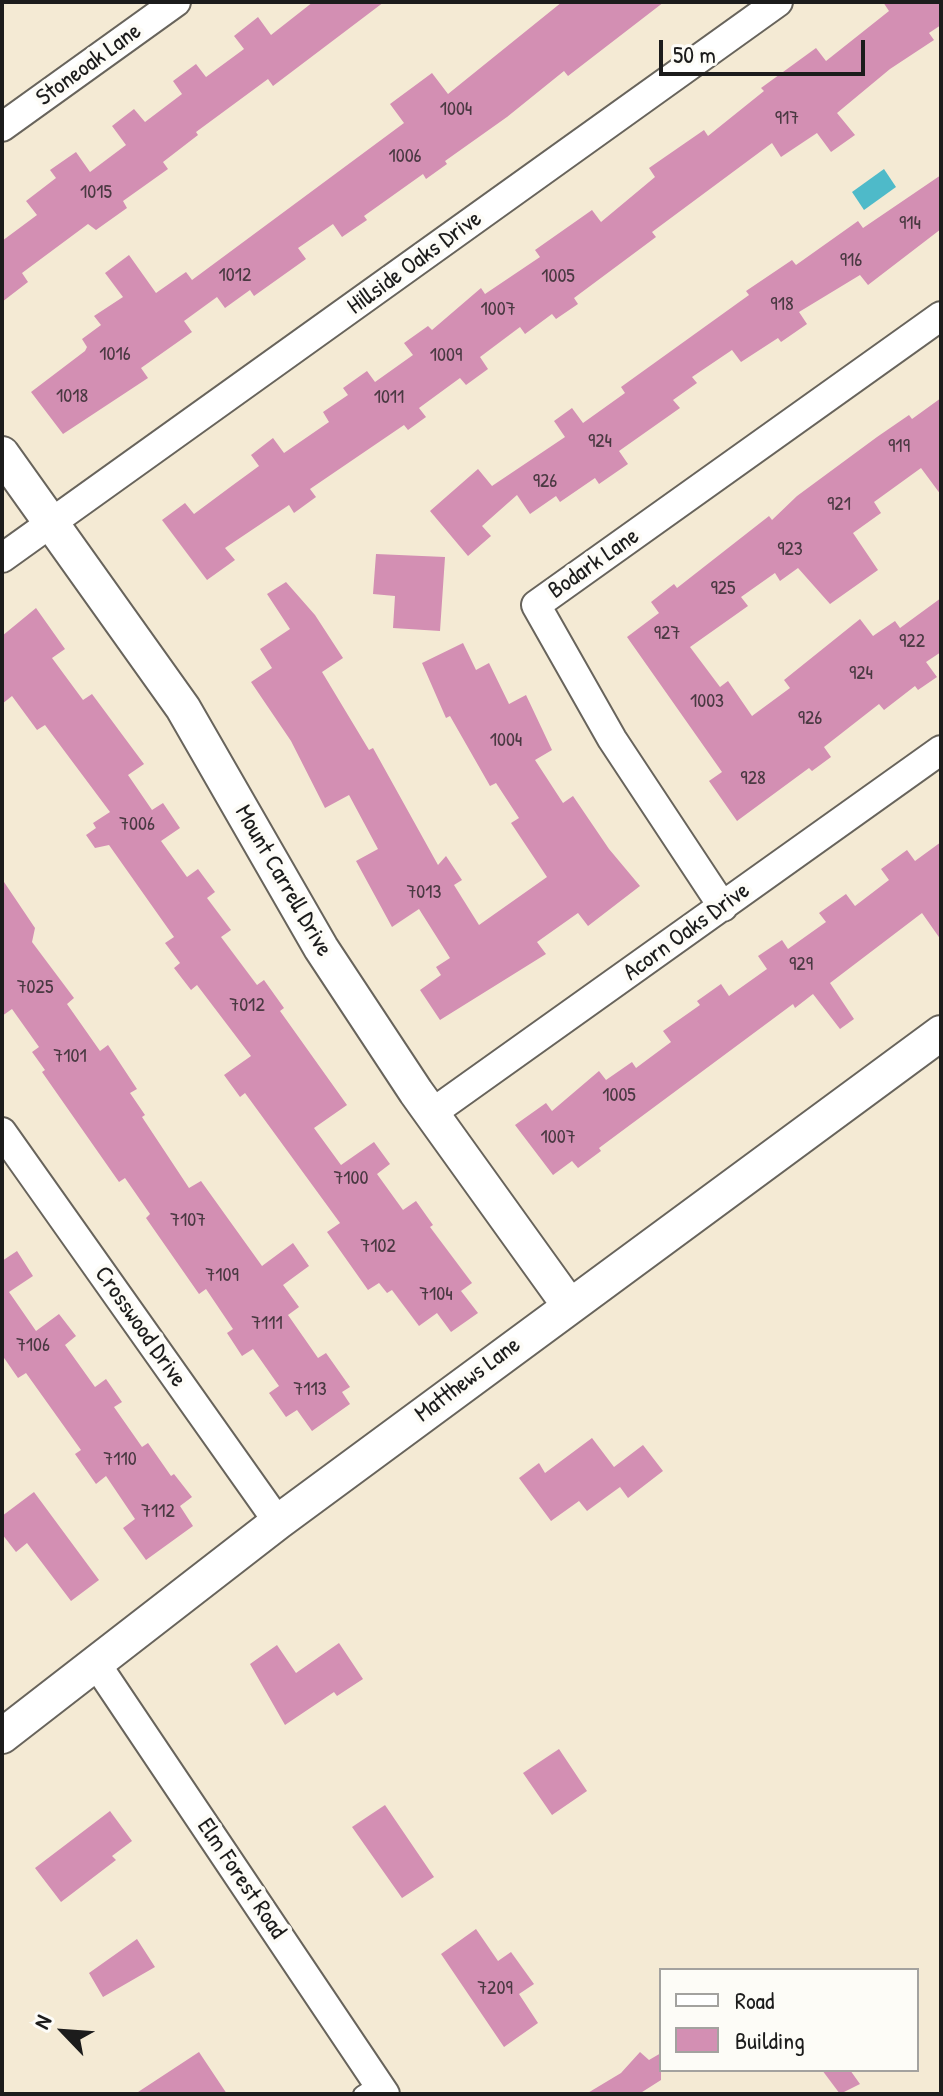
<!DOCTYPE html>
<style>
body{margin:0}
#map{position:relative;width:943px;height:2096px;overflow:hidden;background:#f4ead4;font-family:"Patrick Hand",sans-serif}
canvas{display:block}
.frame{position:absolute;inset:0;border:4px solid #1c1c1c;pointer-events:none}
.legend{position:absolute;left:659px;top:1968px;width:260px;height:104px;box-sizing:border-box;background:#fdfcf7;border:2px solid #a3a29f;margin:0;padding:10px 14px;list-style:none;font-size:24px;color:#1c1c1c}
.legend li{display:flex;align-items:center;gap:16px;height:40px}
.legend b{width:40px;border:2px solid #a3a29f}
.north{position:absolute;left:24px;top:1992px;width:80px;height:80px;-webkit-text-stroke:6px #fdfcf7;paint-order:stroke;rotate:295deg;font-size:22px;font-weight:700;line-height:32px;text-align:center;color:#1c1c1c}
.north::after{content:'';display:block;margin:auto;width:28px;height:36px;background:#1c1c1c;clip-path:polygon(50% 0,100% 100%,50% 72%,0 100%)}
.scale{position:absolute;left:659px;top:40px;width:206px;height:36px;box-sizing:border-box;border:4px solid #1c1c1c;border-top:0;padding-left:10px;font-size:24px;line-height:28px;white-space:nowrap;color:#1c1c1c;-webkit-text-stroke:6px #fdfcf7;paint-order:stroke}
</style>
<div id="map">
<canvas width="943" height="2096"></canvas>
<div class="frame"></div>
<ul class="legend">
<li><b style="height:10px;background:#fff"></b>Road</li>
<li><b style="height:22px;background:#d38fb3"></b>Building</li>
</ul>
<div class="north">N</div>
<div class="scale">50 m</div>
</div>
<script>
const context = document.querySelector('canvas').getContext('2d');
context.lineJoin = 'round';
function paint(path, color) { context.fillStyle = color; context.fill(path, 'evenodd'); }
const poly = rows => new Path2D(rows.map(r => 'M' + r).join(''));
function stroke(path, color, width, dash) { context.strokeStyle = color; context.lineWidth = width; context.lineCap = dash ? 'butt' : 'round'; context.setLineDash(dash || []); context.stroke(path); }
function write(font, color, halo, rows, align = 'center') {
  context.font = font + ' "Patrick Hand",sans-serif'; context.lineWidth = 8; context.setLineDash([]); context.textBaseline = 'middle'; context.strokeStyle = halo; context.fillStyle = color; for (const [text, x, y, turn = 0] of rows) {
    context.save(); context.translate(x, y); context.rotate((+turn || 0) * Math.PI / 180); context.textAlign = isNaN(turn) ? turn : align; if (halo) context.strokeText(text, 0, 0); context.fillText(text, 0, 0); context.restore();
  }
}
paint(poly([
 [884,169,896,187,864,210,852,192]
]), '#4ebac9');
paint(poly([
 [313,2,384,2,273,86,268,79,196,132,198,135,163,162,168,169,123,201,127,208,96,230,88,224,22,273,28,282,2,302,2,241,37,215,26,201,56,178,50,170,76,152,90,172,126,145,112,126,134,109,145,122,182,94,173,81,196,64,206,77,244,49,234,36,258,17,271,35],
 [562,2,664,2,568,76,564,71,507,117,445,161,447,164,426,179,423,174,364,216,367,220,342,237,333,224,298,248,306,259,254,296,250,290,225,308,217,297,184,321,192,332,141,368,148,378,63,434,31,392,85,351,87,347,82,339,101,325,94,316,123,297,105,273,129,255,156,293,186,272,192,280,404,123,390,104,432,73,448,94],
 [883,2,941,2,941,25,929,33,934,40,890,69,837,113,855,135,831,152,817,133,781,157,772,143,652,232,656,237,574,298,578,304,556,319,552,314,525,334,520,327,480,357,488,369,466,385,460,378,419,408,426,417,408,430,404,425,310,489,316,497,294,513,289,505,225,548,235,560,207,580,162,520,185,503,194,514,233,485,259,466,251,455,273,438,284,453,329,422,323,412,348,395,343,388,367,371,375,382,413,355,404,343,428,326,432,330,481,288,485,294,540,257,535,250,592,210,601,222,655,177,649,168,704,130,708,136,764,91,761,88,816,48,826,61,889,11],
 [941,175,941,229,868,285,860,275,799,312,807,324,781,342,778,338,741,362,732,350,692,377,697,383,673,400,680,408,619,451,628,464,599,484,595,478,560,502,556,496,530,514,517,495,482,526,491,536,468,556,430,511,478,469,492,486,565,437,554,421,572,408,583,423,625,393,621,387,749,295,746,291,792,260,796,265,858,221,863,228],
 [941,398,941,495,921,468,874,502,881,513,853,533,878,570,830,604,798,568,780,581,775,573,741,597,748,606,690,647,720,687,728,681,752,716,790,688,784,680,860,619,873,636,895,621,900,628,941,598,941,652,926,662,937,677,918,690,915,686,884,710,879,704,824,747,831,757,812,771,809,768,737,821,709,781,722,772,627,637,659,613,651,602,674,584,677,588,769,516,772,520,797,496,877,437,909,415,912,419],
 [376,554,445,557,440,631,393,628,395,596,373,594],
 [286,582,315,615,343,658,322,672,369,750,373,748,438,865,446,856,462,880,454,885,479,925,547,877,511,823,519,818,496,783,490,786,450,716,446,718,422,663,463,643,476,670,489,663,509,704,526,695,552,750,535,760,563,803,573,796,609,849,640,886,588,926,578,913,537,942,546,954,440,1020,420,990,441,975,436,967,450,958,419,909,392,927,356,861,378,849,349,795,325,808,291,741,251,682,272,668,260,649,290,629,267,594],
 [36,608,65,649,52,658,83,700,92,694,144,764,128,775,152,810,163,803,180,828,161,841,187,877,198,869,215,892,207,898,231,930,221,937,257,985,264,980,284,1008,280,1011,347,1105,314,1128,341,1165,374,1142,390,1164,377,1174,403,1210,416,1201,433,1225,430,1227,472,1283,461,1291,478,1313,451,1332,437,1313,419,1326,392,1290,387,1293,379,1283,368,1290,327,1232,340,1223,245,1093,240,1097,224,1075,251,1056,197,985,191,990,174,968,180,963,165,943,174,937,109,845,95,848,86,835,96,828,93,823,110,812,45,725,37,730,12,696,2,704,2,636],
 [941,842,941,940,922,913,830,983,854,1019,840,1029,813,994,795,1008,793,1004,599,1148,601,1151,578,1168,572,1161,553,1175,515,1125,546,1103,552,1111,599,1071,606,1080,632,1062,636,1068,671,1042,663,1031,700,1005,697,1001,721,984,729,996,767,969,758,956,782,940,788,949,826,922,819,913,846,894,855,906,889,880,881,869,907,850,915,861],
 [2,879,35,928,32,942,74,998,67,1004,100,1051,108,1045,137,1089,130,1093,145,1115,142,1117,189,1188,201,1181,262,1266,293,1243,309,1266,283,1285,299,1307,288,1315,318,1358,326,1353,350,1387,342,1392,350,1404,312,1431,297,1410,286,1417,269,1393,279,1386,253,1349,242,1356,227,1333,233,1329,206,1289,199,1294,146,1218,150,1214,125,1178,119,1182,42,1072,45,1070,32,1052,39,1047,12,1009,2,1016],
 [17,1251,33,1276,9,1292,36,1331,59,1314,76,1336,65,1345,95,1387,106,1379,122,1402,114,1407,142,1447,148,1443,171,1476,174,1474,192,1497,180,1506,193,1526,146,1560,123,1528,135,1519,106,1476,96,1484,75,1454,81,1450,26,1373,18,1378,2,1355,2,1261],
 [592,1438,614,1467,643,1445,663,1471,628,1498,620,1487,587,1511,579,1501,551,1521,519,1478,539,1463,545,1473],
 [34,1492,99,1580,71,1601,27,1543,16,1552,2,1534,2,1516],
 [339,1643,363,1679,337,1696,334,1692,285,1725,250,1664,277,1645,296,1673],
 [559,1749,587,1791,552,1815,523,1773],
 [385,1805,434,1877,402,1898,352,1827],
 [110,1811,132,1841,112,1856,116,1860,61,1902,35,1868],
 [476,1929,498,1961,511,1952,534,1984,519,1994,538,2023,504,2047,441,1954],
 [137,1939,155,1967,103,1997,89,1973],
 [199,2052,227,2094,135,2094],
 [640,2052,649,2060,661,2053,661,2080,639,2094,586,2094,621,2073],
 [822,2070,850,2070,860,2084,840,2094]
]), '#d38fb3');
const service = poly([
 [361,2094,378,2083]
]);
const minor = poly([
 [2,127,176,2],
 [2,558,778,2],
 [723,907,612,739,536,605,941,316],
 [432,1113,941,750],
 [2,1132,278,1522],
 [97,1665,385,2094]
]);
const tertiary = poly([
 [2,454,183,708,321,948,416,1092,569,1305],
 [2,1736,278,1522,941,1033]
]);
stroke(service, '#68645c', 18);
stroke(minor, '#68645c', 32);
stroke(tertiary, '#68645c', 38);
stroke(service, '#fff', 14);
stroke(minor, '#fff', 28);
stroke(tertiary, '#fff', 34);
write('20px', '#4a3942', null, [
 ["1004",456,110],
 ["917",787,119],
 ["1006",405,157],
 ["1015",96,193],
 ["914",910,224],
 ["916",851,261],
 ["1012",235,276],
 ["1005",558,277],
 ["918",782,305],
 ["1007",498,310],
 ["1016",115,355],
 ["1009",446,356],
 ["1018",72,397],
 ["1011",389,398],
 ["924",600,442],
 ["919",899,447],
 ["926",545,482],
 ["921",839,505],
 ["923",790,550],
 ["925",723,589],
 ["927",667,634],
 ["922",912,642],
 ["924",861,674],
 ["1003",707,702],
 ["926",810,719],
 ["1004",506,741],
 ["928",753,779],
 ["7006",137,825],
 ["7013",424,893],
 ["929",801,965],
 ["7025",35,988],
 ["7012",247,1006],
 ["7101",70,1057],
 ["1005",619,1096],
 ["1007",558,1138],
 ["7100",351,1179],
 ["7107",188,1221],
 ["7102",378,1247],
 ["7109",222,1276],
 ["7104",436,1295],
 ["7111",267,1324],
 ["7106",33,1346],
 ["7113",310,1390],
 ["7110",120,1460],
 ["7112",158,1512],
 ["7209",495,1989]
]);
write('24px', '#1c1c1c', '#fdfcf7', [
 ["Stoneoak Lane",89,65,-36],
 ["Hillside Oaks Drive",415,263,-36],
 ["Bodark Lane",594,564,-35],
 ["Mount Carrell Drive",283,881,60],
 ["Acorn Oaks Drive",687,932,-36],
 ["Crosswood Drive",140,1327,55],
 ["Matthews Lane",468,1380,-37],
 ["Elm Forest Road",241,1879,56]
]);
</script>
